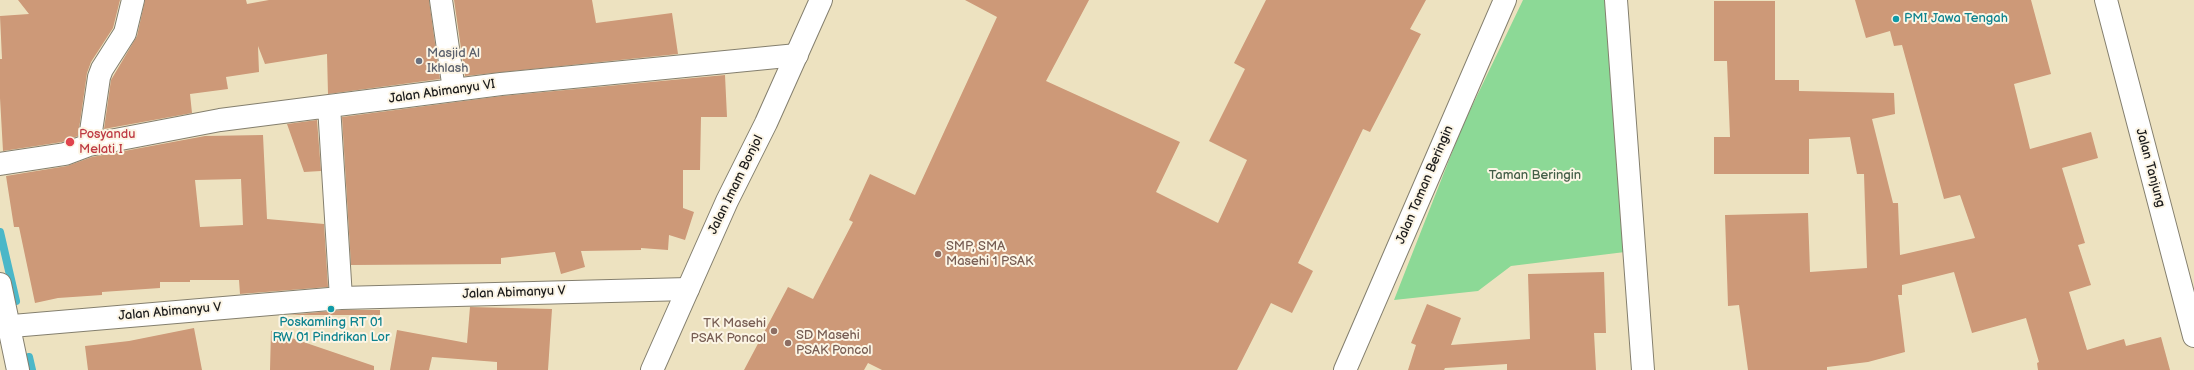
<!DOCTYPE html>
<style>
body{margin:0}
canvas{display:block;background:#ede2c0}
</style>
<canvas width="2194" height="370"></canvas>
<script>
const context = document.querySelector('canvas').getContext('2d');
context.lineJoin = 'round';
function paint(path, color) { context.fillStyle = color; context.fill(path, 'evenodd'); }
const poly = rows => new Path2D(rows.map(r => 'M' + r).join(''));
function stroke(path, color, width, dash) { context.strokeStyle = color; context.lineWidth = width; context.lineCap = dash ? 'butt' : 'round'; context.setLineDash(dash || []); context.stroke(path); }
function write(font, color, halo, rows, align = 'center') {
  context.font = font + ' "Balsamiq Sans",sans-serif'; context.lineWidth = 4; context.setLineDash([]); context.textBaseline = 'middle'; context.strokeStyle = halo; context.fillStyle = color; for (const [text, x, y, turn = 0] of rows) {
    context.save(); context.translate(x, y); context.rotate((+turn || 0) * Math.PI / 180); context.textAlign = isNaN(turn) ? turn : align; if (halo) context.strokeText(text, 0, 0); context.fillText(text, 0, 0); context.restore();
  }
}
paint(poly([
 [1523,0,1612,0,1625,252,1511,266,1478,291,1394,300,1462,127]
]), '#8cd996');
stroke(poly([
 [0,232,16,301],
 [29,357,32,370]
]), '#4bb7c8', 8);
paint(poly([
 [18,0,120,0,113,28,91,62,87,73,78,136,62,142,3,151,0,98,0,59,2,59,0,16,29,14],
 [145,0,246,0,247,4,269,0,429,0,440,79,328,94,327,54,265,64,258,46,259,72,226,77,228,89,190,94,192,113,104,129,111,80,137,36],
 [454,0,592,0,596,23,672,13,678,54,465,76],
 [965,0,1089,0,1046,81,1180,142,1156,192,1218,223,1247,160,1209,141,1245,69,1234,63,1266,0,1426,0,1410,29,1421,34,1413,49,1370,132,1363,129,1298,263,1313,271,1292,313,1271,303,1237,370,882,370,868,363,864,370,744,370,788,287,813,299,853,222,849,220,870,174,915,195,997,17],
 [1855,0,2031,0,2051,74,2014,84,2030,149,2091,132,2098,158,2062,168,2085,243,2078,245,2091,285,2069,292,2087,350,2124,339,2126,346,2161,337,2170,370,2038,370,2037,363,2039,362,2026,318,1972,333,1954,272,1902,285,1902,295,1898,295,1905,352,1868,362,1827,367,1827,370,1748,370,1739,305,1728,306,1725,215,1808,213,1810,272,1867,268,1864,174,1857,174,1850,137,1809,139,1809,174,1714,174,1714,137,1730,137,1727,61,1714,61,1714,1,1775,1,1775,80,1799,80,1799,91,1894,93,1895,114,1872,119,1893,203,1898,203,1900,255,1975,238,1960,195,1944,199,1902,45,1894,46,1890,31,1866,38],
 [725,75,727,117,701,117,700,170,683,170,683,208,694,212,685,240,669,235,668,250,641,248,641,250,581,251,585,267,561,274,555,252,501,258,501,264,351,265,342,117,502,96],
 [317,120,321,171,304,172,287,124],
 [263,135,267,219,324,224,328,287,240,294,239,280,190,280,190,282,160,282,160,288,102,292,102,295,58,298,35,303,19,227,14,227,6,176,67,166,92,157,205,136],
 [241,179,243,225,200,227,195,180],
 [1604,272,1606,333,1594,333,1596,370,1507,370,1507,364,1445,368,1444,370,1408,370,1416,345,1411,343,1427,304,1461,318,1451,345,1530,339,1528,274],
 [470,307,552,309,548,370,497,370,497,362,432,357,429,370,390,370,397,330,467,343],
 [342,310,380,310,380,315,288,315],
 [194,328,202,370,88,370,85,346,129,341],
 [271,331,374,366,374,370,270,370]
]), '#cd9978');
const minor = poly([
 [441,0,454,90],
 [1616,0,1643,370],
 [329,106,341,298],
 [89,145,99,77,102,69,125,33,133,0],
 [0,164,65,154,89,145,220,120,501,84,797,55],
 [0,284,18,370],
 [0,327,341,298,688,289],
 [1345,370,1505,0]
]);
const major = poly([
 [2106,0,2194,336],
 [652,370,727,201,766,123,821,0]
]);
stroke(minor, '#847f6e', 24);
stroke(major, '#847f6e', 24);
stroke(minor, '#fff', 22);
stroke(major, '#fff', 22);
for (const [x, y, r, color] of [
 [1896,19,4,"#0f9aa8"],
 [419,61,4,"#6b7280"],
 [70,142,5,"#e0444e"],
 [938,254,4,"#8d6e63"],
 [331,309,4,"#0f9aa8"],
 [774,331,4,"#8d6e63"],
 [788,343,4,"#8d6e63"]
]) { const dot = new Path2D(); dot.arc(x, y, r, 0, 2 * Math.PI); context.fillStyle = color; context.fill(dot); stroke(dot, '#fcf5e5', 1.5); }
write('13px', '#0d838f', '#fcf5e5', [
 ["PMI Jawa Tengah",1904,19],
 ["Poskamling RT 01",331,323,"center"],
 ["RW 01 Pindrikan Lor",331,338,"center"]
], 'left');
write('13px', '#5b616d', '#fcf5e5', [
 ["Masjid Al",427,54],
 ["Ikhlash",427,69]
], 'left');
write('13px', '#1c1c1c', '#fcf5e5', [
 ["Jalan Abimanyu VI",442,92,-8],
 ["Jalan Tanjung",2150,168,75],
 ["Jalan Imam Bonjol",736,185,-64],
 ["Jalan Taman Beringin",1425,185,-67],
 ["Jalan Abimanyu V",514,293,-2],
 ["Jalan Abimanyu V",170,312,-5]
]);
write('13px', '#be3a42', '#fcf5e5', [
 ["Posyandu",79,135],
 ["Melati I",79,150]
], 'left');
write('13px', '#435e47', '#fcf5e5', [
 ["Taman Beringin",1535,176]
]);
write('13px', '#785e54', '#fcf5e5', [
 ["SMP, SMA",946,247],
 ["Masehi 1 PSAK",946,262],
 ["TK Masehi",766,324,"right"],
 ["PSAK Poncol",766,339,"right"],
 ["SD Masehi",796,336],
 ["PSAK Poncol",796,351]
], 'left');
</script>
